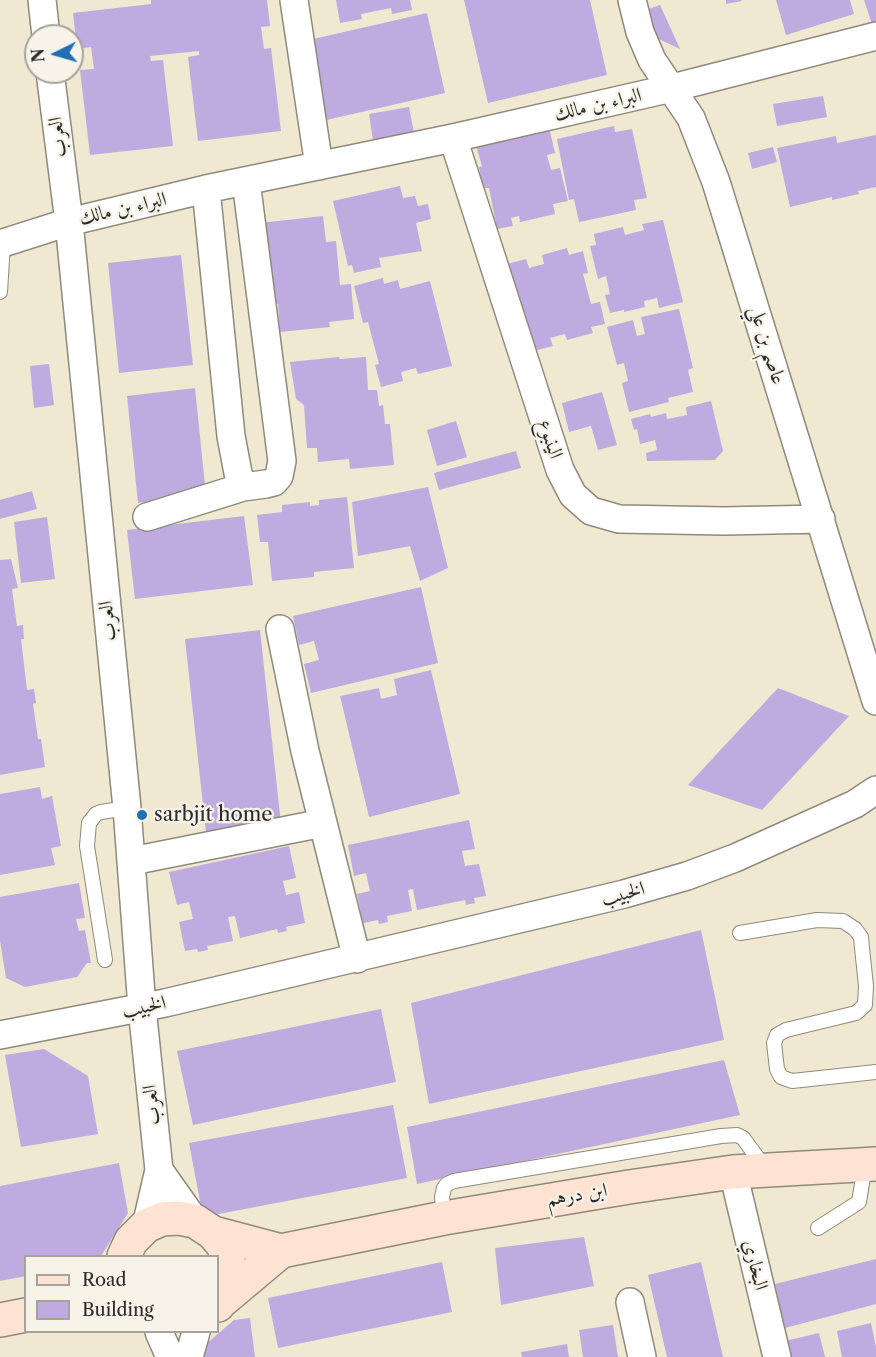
<!DOCTYPE html>
<meta charset="utf-8">
<style>
body{margin:0}
#map{position:relative;width:876px;height:1357px;overflow:hidden;background:#f0e8d0;font-family:"Libre Caslon Text",serif}
canvas{display:block}
.legend{position:absolute;left:24px;top:1255px;width:195px;height:78px;box-sizing:border-box;background:#f7f3e8;border:2px solid #a5a39c;margin:0;padding:8px 10px;list-style:none;font-size:18px;color:#2b2b2b}
.legend li{display:flex;align-items:center;gap:12px;height:30px}
.legend b{width:30px;border:2px solid #a5a39c}
.north{position:absolute;left:24px;top:24px;width:60px;height:60px;box-sizing:border-box;background:#f7f3e8;border:2px solid #a5a39c;border-radius:50%;rotate:265deg;font-size:16px;font-weight:700;line-height:24px;text-align:center;color:#2b2b2b}
.north::after{content:'';display:block;margin:auto;width:21px;height:27px;background:#1f6fb2;clip-path:polygon(50% 0,100% 100%,50% 72%,0 100%)}
</style>
<div id="map">
<canvas width="876" height="1357"></canvas>
<ul class="legend">
<li><b style="height:8px;background:#fee3d2"></b>Road</li>
<li><b style="height:16px;background:#c0abe0"></b>Building</li>
</ul>
<div class="north">N</div>
</div>
<script>
const context = document.querySelector('canvas').getContext('2d');
context.lineJoin = 'round';
function paint(path, color) { context.fillStyle = color; context.fill(path, 'evenodd'); }
const poly = rows => new Path2D(rows.map(r => 'M' + r).join(''));
function stroke(path, color, width, dash) { context.strokeStyle = color; context.lineWidth = width; context.lineCap = dash ? 'butt' : 'round'; context.setLineDash(dash || []); context.stroke(path); }
function write(font, color, halo, rows, align = 'center') {
  context.font = font + ' "Libre Caslon Text",Amiri,serif'; context.lineWidth = 4.5; context.setLineDash([]); context.textBaseline = 'middle'; context.strokeStyle = halo; context.fillStyle = color; for (const [text, x, y, turn = 0] of rows) {
    context.save(); context.translate(x, y); context.rotate((+turn || 0) * Math.PI / 180); context.textAlign = isNaN(turn) ? turn : align; if (halo) context.strokeText(text, 0, 0); context.fillText(text, 0, 0); context.restore();
  }
}
paint(poly([
 [151,0,267,0,270,26,261,27,264,49,271,48,281,131,198,141,188,57,199,55,199,51,150,56,151,61,163,60,173,146,90,155,80,70,94,69,91,47,77,49,73,13,151,4],
 [336,0,410,0,412,10,392,14,391,8,361,14,362,19,340,23],
 [464,0,590,0,607,75,488,103],
 [726,0,741,0,742,1,726,4],
 [776,0,850,0,854,14,786,35],
 [864,0,876,0,876,26,873,27],
 [660,5,680,49,648,34,643,11],
 [427,13,445,93,322,121,309,40],
 [823,96,827,117,777,126,773,104],
 [409,107,414,133,373,140,369,114],
 [548,123,555,153,547,155,551,170,560,168,568,201,553,204,555,214,520,222,519,216,511,218,513,226,497,229,489,188,483,188,479,167,482,166,476,146],
 [614,126,615,132,632,129,647,198,634,200,636,210,579,222,574,199,569,200,557,139],
 [876,135,876,187,858,191,859,194,832,200,832,197,790,207,777,148,836,136,837,143],
 [773,147,777,162,752,169,748,153],
 [400,186,403,198,415,196,418,206,428,204,431,219,416,223,422,251,379,258,381,267,354,273,352,265,348,266,333,201],
 [323,216,326,242,336,241,340,285,351,284,354,319,329,322,330,327,280,332,278,304,268,305,260,223],
 [663,220,683,302,659,308,657,298,644,301,645,307,624,312,624,310,610,313,605,295,610,294,606,276,598,279,590,246,596,245,594,234,623,227,625,235,644,230,642,224],
 [567,248,569,255,583,251,588,273,583,274,591,304,600,302,605,324,591,327,593,333,567,340,565,334,550,338,553,346,529,352,507,264,526,259,529,268,544,264,542,255],
 [181,255,193,365,119,373,108,263],
 [383,278,384,284,398,280,400,289,430,281,452,366,418,374,416,368,401,372,403,381,381,387,375,365,379,364,368,322,363,323,354,286],
 [679,309,693,368,688,370,693,392,668,398,669,402,629,412,622,383,628,381,624,363,617,365,607,327,633,320,637,336,645,334,641,317],
 [339,357,340,359,366,357,368,390,377,390,379,406,383,405,385,424,390,424,394,465,350,469,349,459,318,462,317,448,307,448,304,405,296,399,290,362],
 [49,364,54,405,34,408,30,366],
 [195,388,206,495,138,503,127,396],
 [602,392,617,445,598,450,591,426,569,432,562,403],
 [711,401,723,451,715,460,647,461,646,453,657,450,655,440,640,444,637,429,634,430,631,419,650,414,651,417,666,413,667,419,687,415,686,407],
 [456,421,467,457,437,466,427,430],
 [516,451,521,468,439,490,434,473],
 [428,487,448,568,420,581,410,546,358,556,352,502],
 [32,491,37,509,0,519,0,500],
 [347,497,354,568,314,572,314,577,272,581,268,542,260,542,257,515,282,512,282,505,310,502,310,506,319,505,319,500],
 [244,516,253,585,135,599,127,530],
 [47,517,55,579,21,583,14,522],
 [11,559,18,588,12,589,17,626,23,625,24,639,21,639,27,690,34,689,36,703,33,704,38,739,41,739,45,767,0,775,0,560],
 [421,587,438,663,311,693,304,664,319,660,314,641,299,645,293,616],
 [260,630,281,824,206,833,185,639],
 [431,670,460,794,369,817,340,696,379,688,381,699,397,695,394,679],
 [778,688,849,716,762,810,688,785],
 [40,787,42,799,52,796,61,846,51,848,55,865,0,875,0,794],
 [469,820,475,849,462,851,465,866,479,864,486,896,474,898,475,903,466,905,465,900,417,910,413,889,408,890,412,911,387,916,388,922,379,924,378,920,363,923,357,894,370,891,366,873,354,876,348,845],
 [289,846,296,878,283,881,286,895,299,892,305,923,286,927,287,931,278,933,277,929,240,938,235,916,228,917,233,941,207,946,208,950,198,952,197,949,185,951,179,922,193,919,189,902,177,905,169,872],
 [79,883,85,918,76,919,79,931,85,930,91,963,87,963,77,977,25,987,6,978,0,941,0,897],
 [701,930,724,1040,429,1104,411,1003],
 [381,1009,396,1082,193,1125,177,1051],
 [44,1049,88,1076,98,1134,21,1147,5,1055],
 [724,1060,740,1115,417,1184,407,1127],
 [393,1105,407,1178,203,1217,189,1143],
 [119,1163,128,1213,101,1256,26,1256,26,1276,0,1281,0,1186],
 [584,1237,594,1286,501,1305,495,1248],
 [876,1259,876,1304,785,1328,775,1284],
 [442,1262,452,1312,278,1348,268,1298],
 [701,1262,723,1357,667,1357,648,1275],
 [250,1318,255,1357,200,1357,199,1350,234,1320],
 [871,1323,876,1347,876,1357,842,1357,837,1331],
 [613,1325,618,1357,583,1357,579,1330],
 [819,1333,825,1357,789,1357,785,1341],
 [567,1344,569,1357,522,1357,521,1352]
]), '#c0abe0');
const lane = poly([
 [0,292,3,243],
 [740,933,817,920,843,921,855,929,861,937,862,948,866,986,865,1005,856,1013,786,1030,777,1035,774,1043,777,1069,781,1077,792,1081,876,1072],
 [105,960,87,846,89,823,96,814,101,812,127,808],
 [444,1218,442,1197,444,1188,447,1184,454,1181,721,1136,737,1135,743,1138,765,1168],
 [818,1228,859,1202,865,1165]
]);
const street = poly([
 [42,0,46,36],
 [294,0,319,166],
 [632,0,640,32,652,60,691,118,716,182,876,701],
 [50,72,69,222,127,808,142,1008,159,1170,146,1226],
 [453,138,560,470,573,495,591,511,619,519,724,521,821,519],
 [206,189,231,436,238,473,243,487,266,484,274,482,279,476,282,461,246,181],
 [0,244,69,222,206,189,453,138,672,88,876,36],
 [147,517,243,487],
 [280,629,305,751,357,959],
 [132,861,323,823],
 [0,1035,165,1003,624,894,687,876,735,858,855,804,876,790],
 [159,1170,195,1221],
 [733,1172,777,1357],
 [630,1302,642,1357],
 [159,1332,170,1357],
 [189,1357,196,1332]
]);
const secondary = poly([
 [213,1233,281,1251,444,1218,629,1187,733,1172,876,1164],
 [124,1256,131,1241,146,1226,162,1219,178,1218,195,1221,213,1233,223,1245,228,1259,229,1275,226,1289,218,1305],
 [219,1303,281,1251],
 [0,1320,26,1315]
]);
stroke(lane, '#8e8a7e', 16);
stroke(street, '#8e8a7e', 30);
stroke(secondary, '#8e8a7e', 36);
stroke(lane, '#fff', 14);
stroke(street, '#fff', 27);
stroke(secondary, '#fee3d2', 33);
for (const [x, y, r, color] of [
 [142,815,6,"#1f6fb2"]
]) { const dot = new Path2D(); dot.arc(x, y, r, 0, 2 * Math.PI); context.fillStyle = color; context.fill(dot); stroke(dot, '#f7f3e8', 2); }
write('20px', '#2b2b2b', '#f7f3e8', [
 ["البراء بن مالك",598,105,-13],
 ["العرب",58,137,-97],
 ["البراء بن مالك",123,209,-13],
 ["عاصم بن علي",767,345,73],
 ["الينبوع",550,439,72],
 ["العرب",108,621,-96],
 ["الخبيب",623,894,-15],
 ["الخبيب",144,1007,-12],
 ["العرب",152,1105,-96],
 ["ابن درهم",577,1195,-9],
 ["البخاري",755,1265,76]
]);
write('20px', '#2b2b2b', '#f7f3e8', [
 ["sarbjit home",154,815]
], 'left');
</script>
